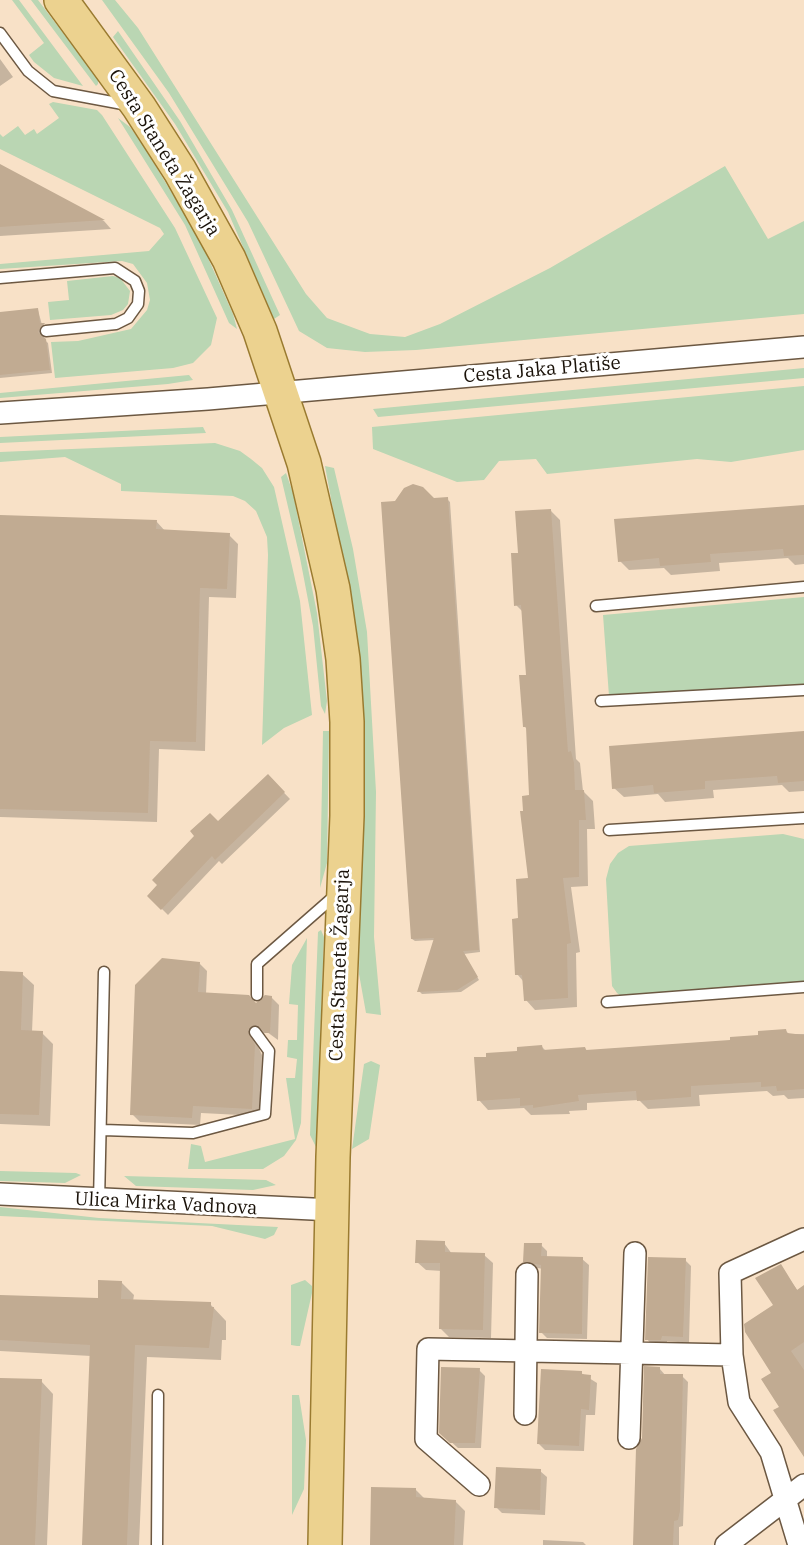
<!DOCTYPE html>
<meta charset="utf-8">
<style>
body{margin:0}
canvas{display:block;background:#f8e1c7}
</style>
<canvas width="804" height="1545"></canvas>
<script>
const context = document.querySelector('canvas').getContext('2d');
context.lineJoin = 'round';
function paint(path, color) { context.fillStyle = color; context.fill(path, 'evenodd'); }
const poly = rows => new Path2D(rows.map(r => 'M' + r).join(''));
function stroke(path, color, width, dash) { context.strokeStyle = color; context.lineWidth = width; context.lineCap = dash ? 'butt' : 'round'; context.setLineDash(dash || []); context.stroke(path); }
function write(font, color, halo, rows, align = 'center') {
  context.font = font + ' "IBM Plex Serif",serif'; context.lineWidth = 6; context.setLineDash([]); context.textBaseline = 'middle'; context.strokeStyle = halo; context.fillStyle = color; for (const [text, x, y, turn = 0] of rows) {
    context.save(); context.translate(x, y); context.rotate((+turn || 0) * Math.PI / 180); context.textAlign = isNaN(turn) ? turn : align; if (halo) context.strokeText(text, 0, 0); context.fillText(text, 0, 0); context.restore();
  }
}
paint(poly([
 [12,0,19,0,83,86,54,78,34,62,29,55,44,43],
 [31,0,38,0,98,79,98,84,96,86],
 [102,0,115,0,138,28,306,294,327,318,370,334,405,337,440,324,550,268,725,166,768,239,804,221,804,314,416,350,365,352,327,348,299,331,248,222,169,93],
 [118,31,180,121,232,210,280,315,274,319,228,212,175,124,113,37],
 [53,102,97,110,102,115,175,228,217,318,211,345,193,363,173,368,55,378,51,342,78,341,131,329,147,310,150,300,147,283,133,264,122,261,0,269,0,264,149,251,164,234,160,228,0,149,0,134,3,137,18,126,25,135,34,129,37,134,59,118,49,104],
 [118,118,130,127,143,145,200,240,233,314,237,329,229,323,185,225],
 [113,276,120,278,130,291,128,304,123,310,111,315,50,320,48,302,69,300,67,281],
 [804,368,804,378,378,417,373,409],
 [189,375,193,380,168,384,0,398,0,393],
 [804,386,804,450,731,462,697,459,547,474,536,459,499,461,484,480,457,482,373,449,372,427],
 [203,427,206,433,0,443,0,437],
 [215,443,240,451,251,459,262,468,274,487,300,601,312,715,284,728,262,745,268,555,267,537,256,511,245,501,233,496,121,491,121,484,65,457,0,462,0,452],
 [325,466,334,468,353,549,367,632,376,792,374,937,381,1015,366,1013,359,974,363,720,356,634],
 [286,473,293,493,317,613,327,701,325,714,321,706,313,626,300,558,281,477],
 [804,597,804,684,609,696,603,615],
 [323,731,329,731,327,863,320,888],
 [783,834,804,839,804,984,621,996,617,993,612,986,606,879,610,864,618,853,629,846],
 [321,930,324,937,316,1147,310,1135,318,932],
 [307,938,301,1123,296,1140,284,1156,263,1169,188,1169,191,1144,201,1146,205,1162,295,1139,286,1078,295,1078,297,1059,287,1057,288,1040,297,1040,298,1005,289,1004,292,965],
 [371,1061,380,1065,369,1139,352,1149,364,1064],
 [0,1171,76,1173,81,1175,65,1183,0,1181],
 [124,1176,266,1180,276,1185,253,1190,136,1186],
 [0,1207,99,1218,278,1227,274,1235,265,1239,212,1226,0,1216],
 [305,1280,312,1286,312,1293,300,1346,297,1346,291,1345,291,1285],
 [292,1395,299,1395,306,1440,304,1489,292,1515]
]), '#bad6b3');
paint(poly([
 [0,59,13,77,0,86],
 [0,166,104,221,111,229,0,236],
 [38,310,42,325,46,327,40,336,48,343,52,373,0,378,0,314],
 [447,499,450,502,480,952,464,954,479,980,461,992,422,994,419,991,435,940,415,941,412,939,433,500],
 [804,506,804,564,795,565,788,558,719,563,720,571,671,575,664,568,629,570,620,561],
 [551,511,560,520,576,759,580,763,583,791,593,801,595,829,587,829,588,886,571,887,580,952,576,953,577,1007,535,1010,526,1000,524,982,517,974,520,920,530,880,531,797,528,730,524,726,528,676,524,613,516,605,520,554],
 [0,516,156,521,166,532,229,535,238,544,236,598,209,597,205,751,159,749,157,822,0,817],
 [804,733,804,791,789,792,782,785,713,790,714,798,665,802,658,794,624,797,614,788],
 [268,776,290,799,222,864,219,861,168,915,149,896,218,823],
 [199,963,207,971,206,994,257,1005,271,997,279,1005,278,1040,267,1032,254,1038,262,1055,260,1116,201,1113,200,1125,140,1122,132,1114],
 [0,973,22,974,34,985,32,1032,42,1033,53,1044,50,1126,0,1124],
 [786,1031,789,1034,804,1034,804,1098,788,1099,784,1095,773,1096,767,1091,699,1095,700,1106,648,1109,639,1100,587,1103,587,1110,569,1111,570,1114,531,1115,524,1108,488,1110,479,1100,476,1059,542,1047,546,1051,585,1048,588,1052,732,1042],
 [444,1243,452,1254,484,1255,493,1263,491,1338,449,1337,440,1328,442,1271,426,1270,417,1262],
 [541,1245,547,1251,547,1258,582,1259,589,1265,587,1339,547,1338,541,1332,543,1269,532,1267,525,1261],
 [685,1260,691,1266,689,1343,667,1341,667,1346,653,1346,647,1339],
 [780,1266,798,1291,804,1291,804,1452,781,1407,773,1373],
 [121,1282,134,1295,133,1301,210,1304,226,1321,226,1340,222,1340,221,1360,147,1357,139,1545,84,1545,91,1356,0,1351,0,1296,99,1300],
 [659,1368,666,1376,682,1376,688,1382,683,1526,679,1527,679,1545,634,1545],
 [479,1370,485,1376,481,1448,458,1448,448,1439],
 [581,1373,597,1383,595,1415,586,1415,584,1451,545,1450,538,1443],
 [0,1379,41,1381,53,1394,47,1545,0,1545],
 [540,1471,547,1477,545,1515,502,1513,496,1507],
 [415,1489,425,1499,455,1501,465,1511,463,1545,372,1545],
 [543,1540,583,1542,586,1545,543,1545]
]), '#0003');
paint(poly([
 [0,164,105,220,0,227],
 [38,308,40,323,45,323,38,332,46,339,50,370,0,375,0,312],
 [413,484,423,487,434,498,448,497,479,950,463,951,478,977,457,990,417,992,434,938,411,939,381,502,395,501,404,488],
 [804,505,804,555,784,556,783,549,710,554,711,562,660,566,659,558,618,562,614,519],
 [551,509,568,752,571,751,574,763,575,790,584,790,586,820,579,820,579,877,563,878,571,943,567,944,568,998,524,1001,522,975,515,975,512,919,518,918,516,879,528,878,520,811,523,811,522,796,529,795,526,727,523,727,519,675,526,675,521,605,514,606,511,553,518,553,515,511],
 [0,515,157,520,156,529,230,533,227,589,200,588,196,742,150,741,148,813,0,809],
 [804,731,804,781,778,783,777,776,705,781,705,789,654,793,653,785,612,789,609,746],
 [268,774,285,792,215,860,212,856,161,910,147,896,157,885,152,880,194,836,190,831,210,813,218,821],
 [162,958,200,962,198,992,249,995,256,1003,265,995,272,996,270,1033,265,1033,257,1025,248,1030,255,1045,252,1109,193,1106,192,1118,130,1115,135,985],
 [0,971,23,972,21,1030,43,1031,39,1115,0,1114],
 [786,1029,787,1033,804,1035,804,1089,777,1091,776,1086,761,1087,761,1082,691,1086,691,1097,637,1101,636,1091,578,1095,579,1101,533,1108,533,1105,520,1106,520,1098,477,1101,474,1057,486,1057,486,1053,517,1051,517,1047,542,1045,543,1050,585,1047,586,1050,730,1040,730,1037,758,1035,758,1031],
 [416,1240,445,1241,445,1252,485,1253,483,1330,439,1329,440,1263,415,1263],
 [524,1243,542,1243,541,1256,583,1257,582,1334,539,1333,541,1265,523,1262],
 [648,1257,686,1258,683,1337,662,1336,661,1340,645,1340],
 [781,1264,797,1290,804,1285,804,1342,791,1351,804,1370,804,1457,773,1410,779,1407,761,1379,771,1373,745,1332,744,1324,773,1305,755,1278],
 [98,1280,122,1281,121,1299,211,1302,211,1307,214,1307,209,1348,135,1345,127,1545,82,1545,90,1345,0,1340,0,1295,98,1298],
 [644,1366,660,1367,660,1374,683,1374,680,1511,678,1520,674,1521,673,1545,633,1545,636,1449,642,1438],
 [441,1367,480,1368,475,1443,450,1443,439,1433],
 [541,1369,582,1371,582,1374,591,1375,589,1410,581,1409,579,1446,537,1444],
 [0,1378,42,1379,35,1545,0,1545],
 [496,1467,541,1469,540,1510,494,1508],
 [371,1487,416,1488,416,1497,456,1500,454,1545,370,1545]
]), '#c1ab92');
const service = poly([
 [0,33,28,71,53,91,128,105],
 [0,278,115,268,135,281,139,291,138,304,128,318,116,324,46,331],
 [596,606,804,587],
 [601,701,804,690],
 [609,830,804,818],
 [257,995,257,964,338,893],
 [607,1002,804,987],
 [103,1130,193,1133,265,1114,269,1051,255,1032],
 [99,1202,104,972],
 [157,1545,158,1395]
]);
const minor = poly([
 [0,413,208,399,804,347],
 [0,1194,333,1210],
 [525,1414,527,1274],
 [629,1438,635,1253],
 [479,1485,426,1439,428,1349,732,1355],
 [726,1545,804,1485],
 [799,1545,771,1452,739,1402,732,1355,730,1273,804,1239]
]);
const primary = poly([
 [61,0,139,107,180,171,229,259,260,331,304,463,333,589,343,659,347,722,347,816,333,1157,325,1545]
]);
stroke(service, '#6c5842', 13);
stroke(minor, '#6c5842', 24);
stroke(primary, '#9a7b30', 36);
stroke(service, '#fff', 10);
stroke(minor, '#fff', 21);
stroke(primary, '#ecd28f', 33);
write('19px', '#1a1209', '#fff', [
 ["Cesta Staneta Žagarja",164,153,58],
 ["Cesta Jaka Platiše",542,370,-5],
 ["Cesta Staneta Žagarja",340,965,-88],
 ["Ulica Mirka Vadnova",166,1204,3]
]);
</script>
